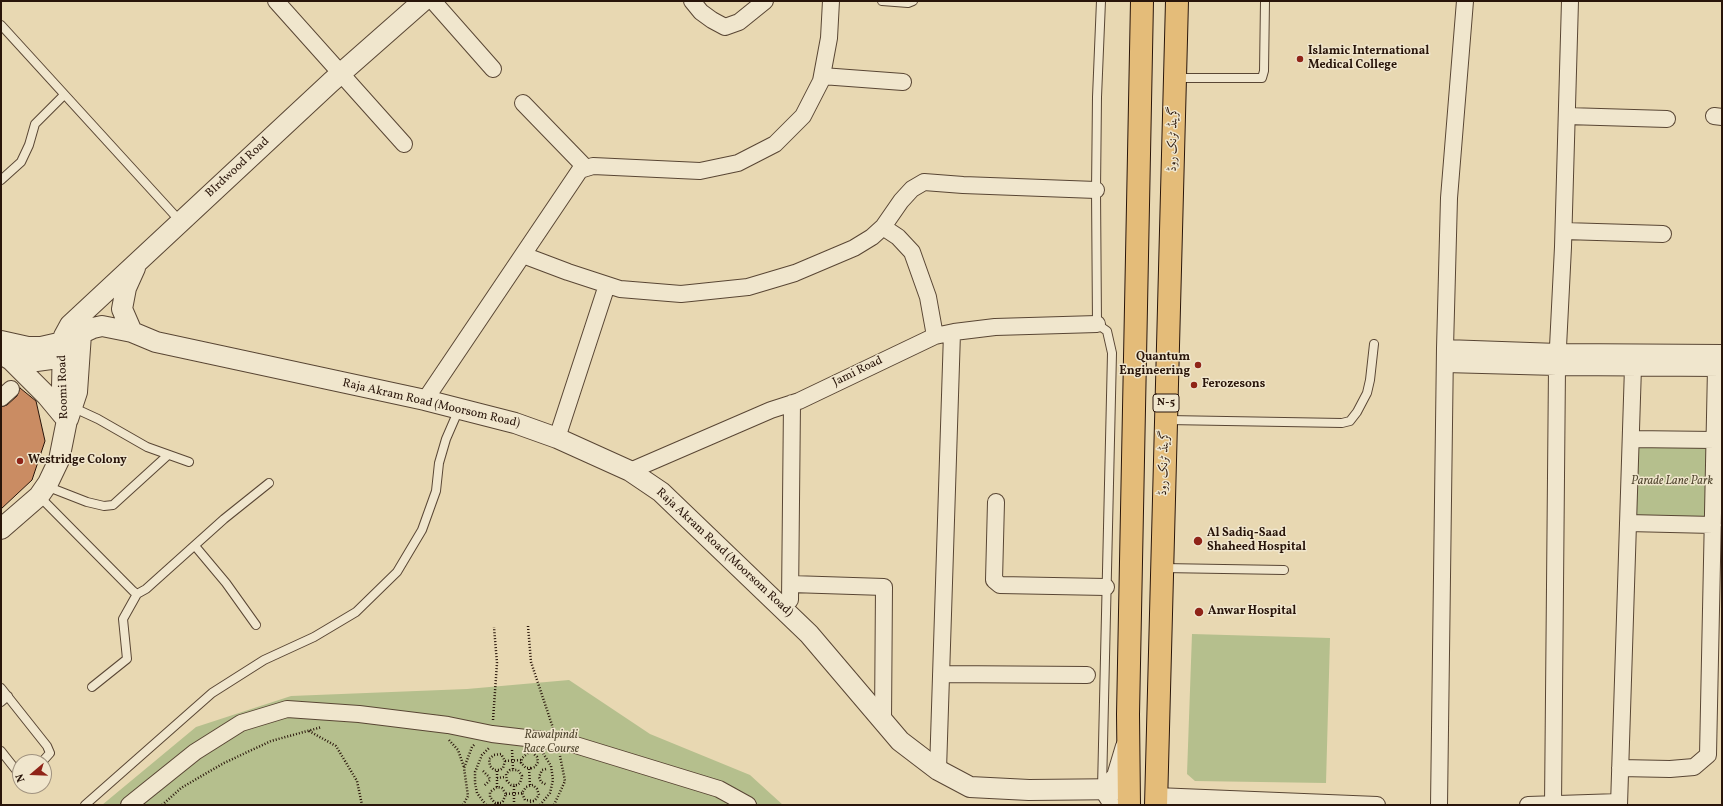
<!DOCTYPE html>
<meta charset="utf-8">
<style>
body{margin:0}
#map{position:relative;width:1723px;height:806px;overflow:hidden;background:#e8d8b2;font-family:Vollkorn,serif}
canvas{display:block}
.frame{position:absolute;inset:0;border:2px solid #29150a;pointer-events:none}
.north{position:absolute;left:12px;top:754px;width:40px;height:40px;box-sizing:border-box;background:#f0e6cd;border:1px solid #a0927f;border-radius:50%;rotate:251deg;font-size:11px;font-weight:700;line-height:16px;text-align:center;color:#29150a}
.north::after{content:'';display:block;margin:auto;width:14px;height:18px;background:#8f2418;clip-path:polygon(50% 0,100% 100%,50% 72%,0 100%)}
</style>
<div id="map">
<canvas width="1723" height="806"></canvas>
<div class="frame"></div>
<div class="north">N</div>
</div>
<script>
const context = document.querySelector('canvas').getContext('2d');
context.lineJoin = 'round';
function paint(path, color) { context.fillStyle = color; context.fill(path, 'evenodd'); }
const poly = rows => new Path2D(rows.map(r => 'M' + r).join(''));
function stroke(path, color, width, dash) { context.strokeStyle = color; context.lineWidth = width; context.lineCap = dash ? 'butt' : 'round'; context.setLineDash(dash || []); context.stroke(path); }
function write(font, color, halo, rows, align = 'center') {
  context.font = font + ' Vollkorn,Amiri,serif'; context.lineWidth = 3; context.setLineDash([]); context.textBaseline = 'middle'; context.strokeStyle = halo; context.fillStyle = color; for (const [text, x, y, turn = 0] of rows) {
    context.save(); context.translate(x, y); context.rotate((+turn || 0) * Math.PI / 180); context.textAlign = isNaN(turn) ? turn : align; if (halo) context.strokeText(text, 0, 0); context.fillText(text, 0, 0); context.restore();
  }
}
paint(poly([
 [1631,439,1715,440,1713,525,1628,523],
 [1192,634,1330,638,1326,783,1195,781,1187,774],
 [569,680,650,734,750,775,783,805,102,805,196,727,291,696,467,689]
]), '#b5bf8d');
const building = poly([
 [20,388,36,401,45,441,32,480,1,509,1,407,7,405,17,396,20,388]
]);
paint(building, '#ca8c63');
stroke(building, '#29150a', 1);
const service = poly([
 [882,1,908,3,913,1],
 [1101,1,1097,97,1096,190,1097,324,1107,331,1112,353,1102,788],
 [1,25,180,221],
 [1176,78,1262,78,1264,71,1265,1],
 [1,180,21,162,29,145,35,124,64,95],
 [72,407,98,419,147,447,189,462],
 [1168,420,1342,423,1350,421,1357,412,1367,393,1370,380,1374,344],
 [46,486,87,502,104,506,113,505,168,455],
 [39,496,133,591,137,594,146,589,224,519,269,483],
 [195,546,226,583,256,625],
 [1163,568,1284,570],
 [92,687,127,659,123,619,137,594],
 [1,688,47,746,50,753,42,762],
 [1,702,8,696],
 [1,751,16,770,20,772],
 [85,805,212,693,264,660,314,637,356,612,397,572,422,530,436,491,439,463,446,439,459,409]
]);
const minor = poly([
 [276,1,404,144],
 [433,1,493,69],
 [692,1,701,12,712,20,725,27,739,22,765,1],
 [822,76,903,82],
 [523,103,586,168],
 [1567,116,1667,119],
 [1714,116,1722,117],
 [883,227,898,237,912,252,928,297,935,336],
 [1564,231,1663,234],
 [523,255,568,272,620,289,681,294,748,287,795,273,854,248,872,237,883,227,901,201,912,189,924,182,963,185,1096,190],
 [1445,348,1558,352,1722,353],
 [1445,364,1557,367,1722,368],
 [1,398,11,389],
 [425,400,580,170,593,166,700,171,738,163,775,144,803,116,821,81,829,38,831,1],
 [557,438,607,285],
 [1631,439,1715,440],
 [630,471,771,410,799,401,935,336,954,332,995,327,1097,324],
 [996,502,994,580,1000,585,1106,587],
 [1628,523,1713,525],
 [791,584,884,587,883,721],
 [790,600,792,403],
 [941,674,1087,675],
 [1620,768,1670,769,1694,767,1708,755,1716,368],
 [938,770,952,333],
 [1156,796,1377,805],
 [129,805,195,752,241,723,287,709,359,714,448,725,492,734,569,743,719,789,748,805],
 [1112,805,1102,789,1115,776,1124,746],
 [1439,805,1445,348,1449,198,1465,1],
 [1528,805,1619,802],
 [1553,805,1557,367,1563,247,1570,1],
 [1619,805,1633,367]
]);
const tertiary = poly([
 [132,332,122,309,126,288,135,268],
 [1,341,28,347,41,347,63,342,93,328,102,326,132,332,156,342,425,400,515,423,557,438,630,471,661,492,809,634,900,741,938,770,970,787,1029,790,1129,789],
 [1,354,11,360,29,362,51,359,62,356],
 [11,360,47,396,67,420],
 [68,419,77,392,81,334,80,322],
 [1,529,39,496,48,483,59,460,67,420,62,388,63,342,64,336,70,325,331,82,423,1]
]);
const trunk = poly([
 [1129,805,1128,714,1142,1],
 [1156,805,1177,1]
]);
stroke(service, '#594634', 10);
stroke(minor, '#594634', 18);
stroke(tertiary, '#594634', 22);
stroke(trunk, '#29150a', 24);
stroke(poly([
 [528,626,531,662,553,728],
 [493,720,497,663,494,627],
 [309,731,336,746,357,781,362,805],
 [449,740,458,750,464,767],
 [512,750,513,769],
 [528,753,522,758,521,763,526,768,533,768],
 [505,761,521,760],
 [546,769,542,770,539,777,541,782,547,785],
 [483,771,489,777,490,780,484,786],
 [497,778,505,777],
 [530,785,529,769,535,767,538,762,537,757,533,753],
 [497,787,497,770,500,770,503,768,505,761,501,754,494,755,489,759,490,766,494,770,500,770],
 [506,794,522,793],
 [530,802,534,801,536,799,539,795,537,789,533,785,526,787,522,793,525,800,534,801],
 [497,803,501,803,503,801,506,794,502,788,497,787,490,792,490,797,495,803,501,803],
 [162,805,181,788,224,763,271,741,322,727],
 [463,805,468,796,464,768,472,747,475,744],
 [486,805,477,793,475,783,475,772,482,755,490,747],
 [514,805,514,786,517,785,520,783,522,776,518,770,510,770,506,774,507,781,511,785,517,785],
 [540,805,550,793,553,780,551,766,543,753],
 [554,805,565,781,560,756]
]), '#29150a', 2.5, [1, 2]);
stroke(service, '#f0e6cd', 8);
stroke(minor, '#f0e6cd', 16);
stroke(tertiary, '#f0e6cd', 20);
stroke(trunk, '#e4bc79', 22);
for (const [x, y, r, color] of [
 [1300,59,4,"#8f2418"],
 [1198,365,4,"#8f2418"],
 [1194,385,4,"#8f2418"],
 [20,461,4,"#8f2418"],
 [1198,541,5,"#8f2418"],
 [1199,612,5,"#8f2418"]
]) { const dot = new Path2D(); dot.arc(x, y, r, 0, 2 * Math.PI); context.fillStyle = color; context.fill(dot); stroke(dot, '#f0e6cd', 1.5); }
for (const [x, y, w] of [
 [1166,403,26]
]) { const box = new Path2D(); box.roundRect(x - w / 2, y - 9, w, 18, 3); context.fillStyle = '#f0e6cd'; context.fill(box); stroke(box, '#29150a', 1); }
write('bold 11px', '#29150a', null, [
 ["N-5",1166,403]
]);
write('bold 12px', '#29150a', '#f0e6cd', [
 ["Islamic International",1308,52],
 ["Medical College",1308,66],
 ["Quantum",1190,358,"right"],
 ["Engineering",1190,372,"right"],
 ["Ferozesons",1202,385],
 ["Westridge Colony",28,461],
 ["Al Sadiq-Saad",1207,534],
 ["Shaheed Hospital",1207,548],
 ["Anwar Hospital",1208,612]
], 'left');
write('12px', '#29150a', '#f0e6cd', [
 ["گرینڈ ٹرنک روڈ",1174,139,-89],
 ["BIrdwood Road",238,168,-43],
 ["Jami Road",858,372,-26],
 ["Roomi Road",64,387,-92],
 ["Raja Akram Road (Moorsom Road)",431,404,13],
 ["گرینڈ ٹرنک روڈ",1165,463,-88],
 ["Raja Akram Road (Moorsom Road)",724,553,43]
]);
write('italic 12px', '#534831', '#f0e6cd', [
 ["Parade Lane Park",1672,482],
 ["Rawalpindi",551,736],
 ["Race Course",551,750]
]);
</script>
